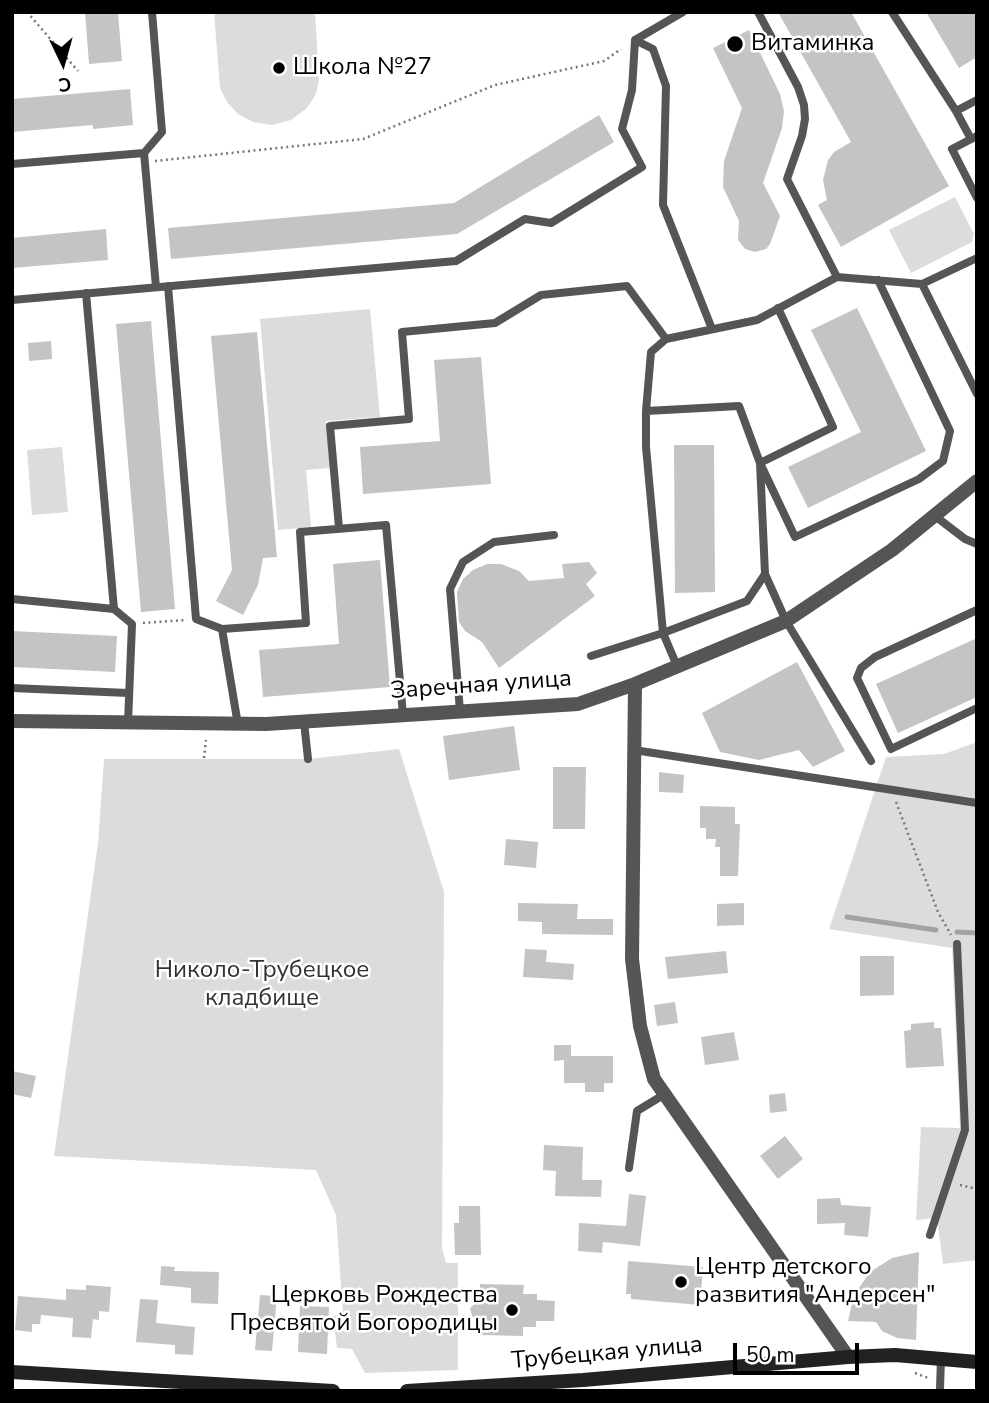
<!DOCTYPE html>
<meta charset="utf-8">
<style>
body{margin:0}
#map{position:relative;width:989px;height:1403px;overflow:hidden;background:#fff;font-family:"Nunito Sans",sans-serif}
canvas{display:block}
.frame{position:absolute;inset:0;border:14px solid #000;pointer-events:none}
.north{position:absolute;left:28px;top:28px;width:70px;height:70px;-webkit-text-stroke:5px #fff;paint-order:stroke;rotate:175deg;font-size:19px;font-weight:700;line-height:28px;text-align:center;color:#000}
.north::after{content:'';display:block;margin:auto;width:24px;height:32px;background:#000;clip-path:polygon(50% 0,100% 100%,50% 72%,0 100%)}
.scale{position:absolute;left:733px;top:1343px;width:126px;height:32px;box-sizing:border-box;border:4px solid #000;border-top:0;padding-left:9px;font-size:21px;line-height:24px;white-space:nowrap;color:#000;-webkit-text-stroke:5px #fff;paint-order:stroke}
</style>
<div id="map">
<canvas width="989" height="1403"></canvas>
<div class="frame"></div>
<div class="north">С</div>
<div class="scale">50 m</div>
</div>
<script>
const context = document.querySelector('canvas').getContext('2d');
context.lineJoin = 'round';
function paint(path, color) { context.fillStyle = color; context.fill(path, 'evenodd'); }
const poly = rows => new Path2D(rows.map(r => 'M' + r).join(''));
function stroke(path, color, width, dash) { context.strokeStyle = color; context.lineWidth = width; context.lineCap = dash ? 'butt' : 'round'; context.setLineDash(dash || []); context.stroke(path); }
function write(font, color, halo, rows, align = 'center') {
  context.font = font + ' "Nunito Sans",sans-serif'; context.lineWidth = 5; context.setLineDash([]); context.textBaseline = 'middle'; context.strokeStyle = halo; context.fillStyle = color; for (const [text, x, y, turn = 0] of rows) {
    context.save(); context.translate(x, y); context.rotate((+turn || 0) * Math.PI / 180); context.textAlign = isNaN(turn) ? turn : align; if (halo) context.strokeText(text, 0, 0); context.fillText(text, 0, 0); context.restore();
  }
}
paint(poly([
 [214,12,315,12,319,80,316,94,307,108,291,120,272,125,253,122,238,114,227,102,220,88],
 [955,197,974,234,972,242,911,273,889,230],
 [370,309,380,417,326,421,330,468,306,470,311,527,278,530,260,319],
 [62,447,68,512,32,515,27,450],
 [977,742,977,1260,943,1264,937,1218,916,1220,921,1127,960,1128,952,948,829,929,886,757,944,754],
 [399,749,444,892,442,1248,446,1263,458,1263,458,1370,365,1373,352,1349,337,1348,333,1316,343,1314,336,1215,316,1170,54,1156,98,843,104,759,308,759]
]), '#dcdcdc');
stroke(poly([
 [847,917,936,930],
 [957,932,977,933]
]), '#a3a3a3', 5);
paint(poly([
 [85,12,118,12,122,61,89,64],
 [778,12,851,12,949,186,841,247,818,205,827,200,823,180,828,160,834,152,851,142],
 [926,12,977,12,977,57,959,68],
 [749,30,780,94,784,111,782,128,763,183,780,216,770,244,766,249,755,252,745,249,738,240,739,221,723,187,724,161,742,108,713,48],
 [130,89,133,125,93,129,93,125,12,132,12,99],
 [599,115,614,142,457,234,171,259,168,228,454,203],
 [106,229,108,260,12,268,12,238],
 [857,308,926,451,808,508,788,467,861,432,811,330],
 [151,321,175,609,141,612,116,324],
 [257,332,277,557,263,558,258,585,243,615,216,601,232,570,211,336],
 [51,341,52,359,29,361,28,343],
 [481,357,491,484,363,494,360,447,440,441,434,360],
 [674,445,714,445,715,592,675,593],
 [380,560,390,687,263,697,259,650,339,644,333,564],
 [589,562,597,573,586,584,595,596,499,668,482,642,465,631,459,622,457,592,463,579,473,570,487,564,501,564,519,571,529,581,564,578,562,564],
 [12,631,117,636,115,672,12,667],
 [977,638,977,697,898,733,876,684],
 [797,662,845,751,813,767,799,750,759,760,720,752,702,713],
 [514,726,520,770,449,780,443,736],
 [553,767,586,767,585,829,553,829],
 [659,772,684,775,683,793,659,792],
 [700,806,735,807,735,824,740,824,738,876,720,876,720,847,715,847,716,839,706,839,706,828,700,828],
 [506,839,538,842,536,868,504,865],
 [518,903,578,904,577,919,613,919,613,935,542,934,542,922,518,921],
 [744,903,744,925,717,926,717,904],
 [525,949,547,950,546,962,574,964,573,980,523,977],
 [726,951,728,973,668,979,665,957],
 [860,956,894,956,894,995,860,996],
 [675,1002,678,1023,657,1026,654,1005],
 [934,1022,934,1028,941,1028,944,1066,906,1068,904,1031,911,1030,911,1024],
 [734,1032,739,1060,705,1065,701,1037],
 [554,1045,571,1045,571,1056,613,1056,613,1083,604,1083,604,1092,585,1092,585,1083,564,1083,564,1060,554,1061],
 [12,1071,36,1076,31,1098,12,1094],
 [785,1093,787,1111,770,1113,769,1095],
 [785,1136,803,1159,778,1179,760,1156],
 [544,1145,583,1147,582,1180,602,1180,601,1197,555,1196,556,1171,543,1170],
 [629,1194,646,1196,640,1246,603,1242,602,1253,578,1251,579,1223,626,1226],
 [840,1198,841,1205,871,1207,868,1237,844,1235,845,1223,817,1224,817,1199],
 [459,1206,480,1206,481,1255,455,1255,454,1223,459,1223],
 [919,1252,916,1340,897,1338,882,1331,876,1322,848,1321,854,1295,870,1272,892,1258],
 [628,1261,703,1267,700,1305,631,1299,631,1294,626,1294],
 [161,1266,175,1267,174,1271,219,1272,218,1304,191,1303,191,1288,160,1285],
 [480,1284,524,1285,523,1294,537,1294,537,1300,555,1301,554,1321,536,1321,536,1327,523,1327,523,1336,480,1335,480,1323,472,1316,470,1308,480,1299],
 [86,1285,111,1287,109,1312,99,1311,99,1320,93,1319,91,1338,72,1337,73,1318,41,1315,40,1324,32,1324,32,1332,15,1330,18,1296,66,1300,66,1289,86,1290],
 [260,1295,277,1296,272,1351,255,1350],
 [140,1299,158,1300,156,1323,195,1327,193,1355,175,1354,175,1345,136,1342],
 [300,1306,329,1307,327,1354,298,1352]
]), '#c4c4c4');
stroke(poly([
 [27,12,78,71],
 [155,161,363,139,495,85,604,61,621,49],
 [143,623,186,620],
 [204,758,206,740],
 [896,802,938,912,951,935],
 [960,1185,977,1189],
 [915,1373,928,1378]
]), '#777', 2.5, [2, 3.5]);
stroke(poly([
 [152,12,162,132,144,153,156,287],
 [758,12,798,87,804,105,805,119,802,136,787,179,837,277],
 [892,12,956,111,971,139],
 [635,40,653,49,666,86,663,205,712,329],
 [956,111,977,100],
 [977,136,952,149,977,198],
 [12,164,144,153],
 [977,258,922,284,977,394],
 [168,286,196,619,222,629],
 [86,293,114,609,132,624,128,723],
 [12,300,456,261,525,219,551,223,642,167,622,129,632,90,635,40,683,12],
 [778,308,833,427,760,463,795,537,919,479,943,461,950,431,878,280],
 [666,339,651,352,646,411,646,447,663,633,677,666],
 [646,411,739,406,760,463,765,574,786,621,871,761],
 [935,516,965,539,977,544],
 [339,528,330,426,409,419,402,332,495,323,541,295,627,286,666,339,757,320,837,277,922,284],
 [12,599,114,609],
 [977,610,875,657,861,668,857,678,891,749,977,708],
 [591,656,663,633,747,601,765,574],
 [12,688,128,693],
 [460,711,450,589,463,562,494,542,554,535],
 [304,722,308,759],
 [238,725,222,629,306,623,300,532,386,525,403,715],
 [634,750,977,803],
 [629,1168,637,1111,665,1094],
 [930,1235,965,1130,957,944],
 [940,1389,941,1358]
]), '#555', 8);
stroke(poly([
 [635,684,632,959,640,1026,654,1079,848,1357],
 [12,721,266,724,578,704,635,684,786,621,892,550,977,481]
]), '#555', 14);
stroke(poly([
 [12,1372,333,1391],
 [407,1391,583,1380,848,1357,895,1355,977,1362]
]), '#222', 14);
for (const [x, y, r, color] of [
 [735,44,9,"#000"],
 [279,68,7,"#000"],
 [681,1282,7,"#000"],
 [512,1310,7,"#000"]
]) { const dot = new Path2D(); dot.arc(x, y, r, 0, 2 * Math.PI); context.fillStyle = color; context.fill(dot); stroke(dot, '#fff', 2.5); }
write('24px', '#000', '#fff', [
 ["Витаминка",751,44],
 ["Школа №27",293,68],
 ["Центр детского",695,1268],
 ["развития \"Андерсен\"",695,1296],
 ["Церковь Рождества",498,1296,"right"],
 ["Пресвятой Богородицы",498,1324,"right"]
], 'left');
write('24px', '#000', '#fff', [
 ["Заречная улица",481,686,-4],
 ["Трубецкая улица",607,1354,-5]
]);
write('24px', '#333', '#fff', [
 ["Николо-Трубецкое",262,971],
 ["кладбище",262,999]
]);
</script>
